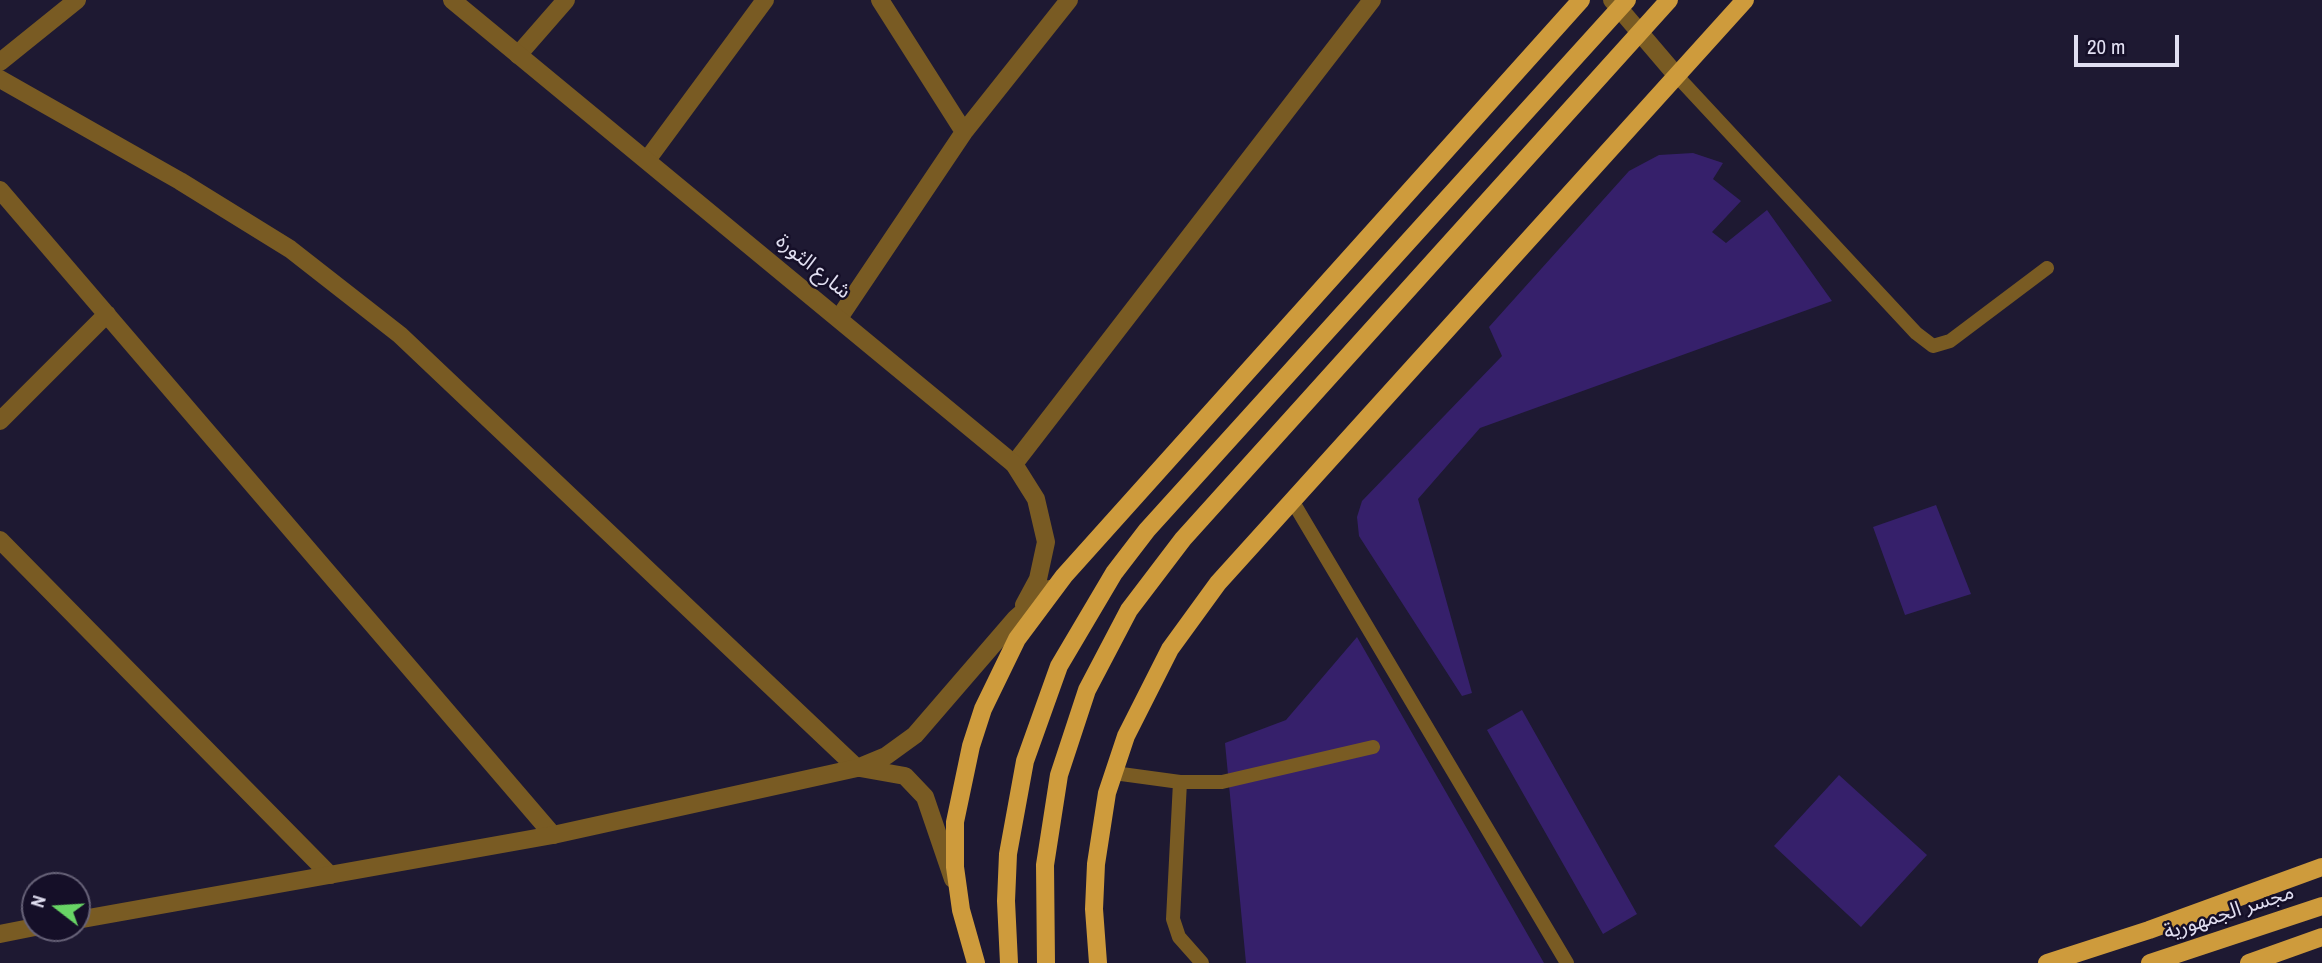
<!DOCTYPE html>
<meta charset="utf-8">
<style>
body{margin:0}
#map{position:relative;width:2322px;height:963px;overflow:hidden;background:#1e1932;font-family:"Archivo Narrow",sans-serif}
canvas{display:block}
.north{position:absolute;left:21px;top:872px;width:70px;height:70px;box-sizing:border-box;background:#150f28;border:2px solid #676278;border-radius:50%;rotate:287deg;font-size:19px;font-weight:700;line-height:28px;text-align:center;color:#e1dff1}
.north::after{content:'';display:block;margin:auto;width:24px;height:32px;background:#68d465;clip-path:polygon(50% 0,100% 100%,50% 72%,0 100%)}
.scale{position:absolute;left:2074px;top:35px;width:105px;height:32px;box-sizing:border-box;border:4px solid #e1dff1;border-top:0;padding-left:9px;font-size:21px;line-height:24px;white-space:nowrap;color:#e1dff1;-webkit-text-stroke:5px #150f28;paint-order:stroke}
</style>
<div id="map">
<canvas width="2322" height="963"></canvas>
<div class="north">N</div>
<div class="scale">20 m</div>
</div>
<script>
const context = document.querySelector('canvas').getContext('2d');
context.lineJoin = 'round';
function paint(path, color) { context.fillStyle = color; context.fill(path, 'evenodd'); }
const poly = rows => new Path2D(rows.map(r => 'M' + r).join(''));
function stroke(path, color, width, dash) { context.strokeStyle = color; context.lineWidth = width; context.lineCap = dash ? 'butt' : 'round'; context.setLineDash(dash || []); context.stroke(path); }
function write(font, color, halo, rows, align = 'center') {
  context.font = font + ' "Archivo Narrow","Noto Sans Arabic",sans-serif'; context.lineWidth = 5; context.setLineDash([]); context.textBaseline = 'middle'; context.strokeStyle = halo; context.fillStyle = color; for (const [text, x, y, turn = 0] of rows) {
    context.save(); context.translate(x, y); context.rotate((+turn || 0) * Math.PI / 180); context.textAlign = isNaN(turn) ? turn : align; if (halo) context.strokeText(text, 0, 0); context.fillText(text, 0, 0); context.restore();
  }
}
paint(poly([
 [1693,153,1723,163,1713,179,1741,201,1712,232,1726,243,1767,210,1832,301,1480,428,1418,499,1472,693,1462,696,1359,536,1357,517,1362,501,1502,356,1489,327,1629,171,1659,155],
 [1936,505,1971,594,1905,615,1873,527],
 [1357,637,1544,963,1246,963,1225,743,1286,720],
 [1522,710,1637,914,1603,934,1487,730],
 [1839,775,1927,855,1861,927,1774,846]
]), '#36206b');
stroke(poly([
 [1676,75,1916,333,1933,346,1950,341,2047,268],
 [1293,502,1567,963],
 [1114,773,1180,782,1222,782,1373,747],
 [1180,782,1173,919,1179,937,1202,963]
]), '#795b23', 14);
stroke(poly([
 [880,0,964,132],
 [518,55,566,0],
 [0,62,77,0],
 [0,79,180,181,290,249,400,335,857,768],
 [647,160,765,0],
 [0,190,553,835],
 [839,318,964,132,1069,0],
 [0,421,107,314],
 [1014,464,1372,0],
 [0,540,330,875]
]), '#795b23', 18);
stroke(poly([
 [452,0,1014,464,1036,499,1046,542,1038,579,1024,605],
 [1612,0,1676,75],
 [860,768,905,776,925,797,953,879],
 [77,920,553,835,857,768,886,756,915,735,1016,618,1049,589],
 [0,934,35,927]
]), '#795b23', 18);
stroke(poly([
 [976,963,961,910,955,867,955,822,971,746,983,709,1017,639,1064,576,1581,0],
 [1098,963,1094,909,1096,864,1107,793,1126,736,1170,649,1218,583,1745,0],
 [2047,963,2149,930,2322,867],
 [2150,963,2322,906],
 [2249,963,2322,937]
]), '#ce9b3c', 18);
stroke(poly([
 [1009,963,1006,901,1008,854,1025,761,1059,666,1114,573,1147,530,1627,0],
 [1046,963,1045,865,1059,775,1087,690,1129,610,1183,539,1669,0]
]), '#ce9b3c', 18);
write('21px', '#e1dff1', '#150f28', [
 ["شارع الثورة",813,267,39],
 ["مجسر الجمهورية",2229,913,-18]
]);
</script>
